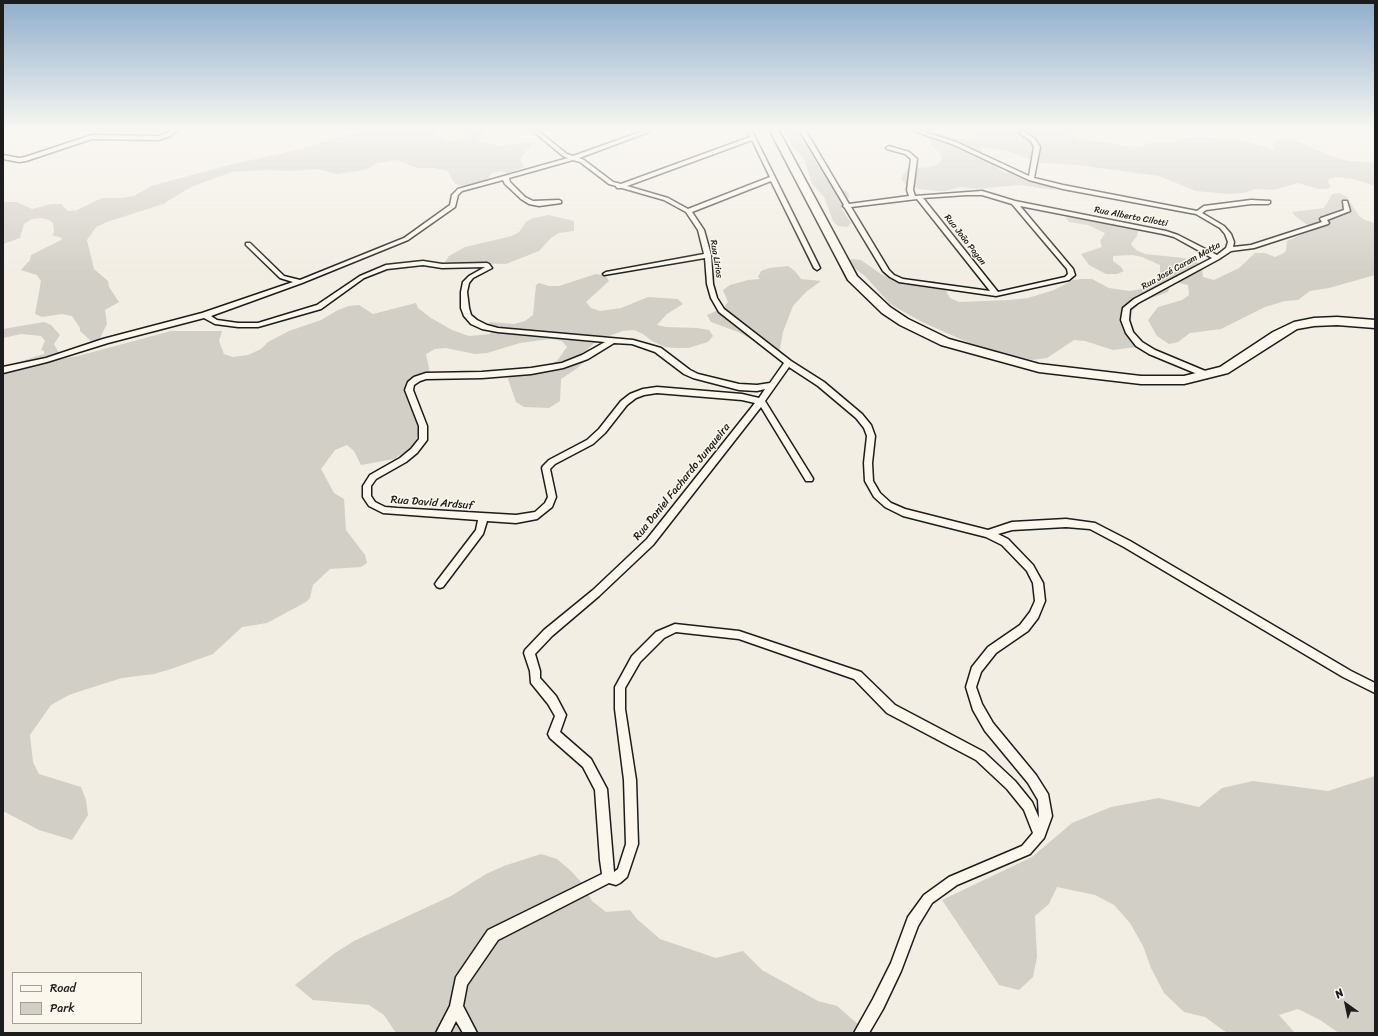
<!DOCTYPE html>
<meta charset="utf-8">
<style>
body{margin:0}
#map{position:relative;width:1378px;height:1036px;overflow:hidden;background:#f2eee4;font-family:Sriracha,sans-serif}
canvas{display:block}
.frame{position:absolute;inset:0;border:4px solid #1c1c1c;pointer-events:none}
.legend{position:absolute;left:12px;top:972px;width:130px;height:52px;box-sizing:border-box;background:#fbf7ec;border:1px solid #a29f99;margin:0;padding:5px 7px;list-style:none;font-size:12px;color:#1c1c1c}
.legend li{display:flex;align-items:center;gap:8px;height:20px}
.legend b{width:20px;border:1px solid #a29f99}
.north{position:absolute;left:1326px;top:984px;width:40px;height:40px;-webkit-text-stroke:3px #fbf7ec;paint-order:stroke;rotate:327deg;font-size:11px;font-weight:700;line-height:16px;text-align:center;color:#1c1c1c}
.north::after{content:'';display:block;margin:auto;width:14px;height:18px;background:#1c1c1c;clip-path:polygon(50% 0,100% 100%,50% 72%,0 100%)}
</style>
<div id="map">
<canvas width="1378" height="1036"></canvas>
<div class="frame"></div>
<ul class="legend">
<li><b style="height:5px;background:#fbf7ec"></b>Road</li>
<li><b style="height:11px;background:#d2cfc6"></b>Park</li>
</ul>
<div class="north">N</div>
</div>
<script>
const context = document.querySelector('canvas').getContext('2d');
context.lineJoin = 'round';
function paint(path, color) { context.fillStyle = color; context.fill(path, 'evenodd'); }
const poly = rows => new Path2D(rows.map(r => 'M' + r).join(''));
function stroke(path, color, width, dash) { context.strokeStyle = color; context.lineWidth = width; context.lineCap = dash ? 'butt' : 'round'; context.setLineDash(dash || []); context.stroke(path); }
function write(font, color, halo, rows, align = 'center') {
  context.font = font + ' Sriracha,sans-serif'; context.lineWidth = 3; context.setLineDash([]); context.textBaseline = 'middle'; context.strokeStyle = halo; context.fillStyle = color; for (const [text, x, y, turn = 0] of rows) {
    context.save(); context.translate(x, y); context.rotate((+turn || 0) * Math.PI / 180); context.textAlign = isNaN(turn) ? turn : align; if (halo) context.strokeText(text, 0, 0); context.fillText(text, 0, 0); context.restore();
  }
}
paint(poly([
 [371,131,434,131,439,137,450,142,464,137,471,131,488,131,479,138,478,142,500,145,533,143,520,159,524,167,508,173,501,171,492,173,486,182,475,188,466,189,454,183,448,171,434,168,417,168,396,160,378,163,365,170,337,174,317,169,294,171,267,170,232,172,191,187,163,204,107,222,96,227,87,240,94,269,108,281,109,287,119,302,105,310,107,324,100,338,102,340,91,344,91,341,80,331,80,328,72,316,62,314,42,317,35,314,41,281,37,275,21,270,30,260,31,255,61,240,62,238,52,235,54,232,53,223,49,220,42,218,32,219,24,224,20,238,3,244,3,202,17,202,32,209,52,204,61,204,68,211,77,210,102,198,120,198,134,196,151,186,229,165,301,149,346,135],
 [785,131,803,131,806,145,817,164,836,185,848,192,849,197,842,205,842,209,851,223,847,227,838,226,833,221,824,197,812,184,804,159,793,147],
 [976,131,1064,131,1079,139,1139,147,1150,143,1170,143,1189,137,1203,137,1244,141,1276,151,1273,147,1273,143,1281,138,1299,142,1331,156,1349,161,1375,163,1375,186,1354,179,1336,177,1329,179,1328,182,1331,187,1326,189,1318,189,1298,183,1274,190,1256,189,1244,193,1228,194,1196,191,1159,176,1077,165,1041,163,1008,151,981,147,982,155,1004,173,1011,172,1026,180,1044,183,1052,186,1054,190,1019,185,977,189,960,187,946,191,936,191,919,189,904,183,901,178,909,166,923,168,933,166,940,163,942,158,939,152,930,145,930,140,925,137,926,133,933,132,964,140,973,139,978,133],
 [1339,193,1347,197,1359,216,1365,220,1375,223,1375,275,1329,288,1310,291,1298,300,1285,301,1265,307,1221,329,1190,333,1178,342,1169,344,1157,336,1148,320,1158,307,1182,300,1189,295,1188,285,1171,281,1168,292,1141,302,1132,311,1131,321,1139,343,1136,347,1113,350,1085,341,1074,340,1047,358,1032,360,983,349,922,322,890,304,866,277,849,264,851,259,861,260,881,274,897,282,906,285,914,282,934,281,943,286,950,298,959,302,1009,300,1028,298,1054,290,1073,280,1082,279,1092,279,1109,288,1130,291,1147,288,1160,275,1160,265,1142,257,1132,255,1113,256,1113,261,1120,266,1124,271,1117,274,1106,274,1089,265,1081,254,1102,247,1100,241,1105,233,1088,225,1069,222,1065,217,1131,227,1138,231,1137,236,1131,244,1136,250,1145,254,1184,258,1195,261,1202,266,1203,277,1214,280,1239,268,1255,253,1265,253,1275,257,1282,254,1286,251,1287,241,1310,231,1309,226,1295,216,1292,212,1324,208,1332,194],
 [549,215,574,221,574,231,559,233,551,238,539,251,506,264,445,262,449,256,465,247,512,236,519,232,526,222,533,218],
 [788,266,795,271,801,279,821,281,806,292,793,306,783,332,779,354,738,332,711,322,707,315,723,308,728,302,723,290,730,285,748,280,760,279,758,277,761,271,769,268],
 [596,274,606,276,609,281,586,302,591,308,600,311,621,308,648,297,678,299,683,304,667,314,657,325,666,327,698,328,709,330,713,336,708,342,688,348,676,348,665,347,652,341,643,334,634,330,623,331,603,338,594,343,588,349,589,358,576,369,561,379,560,401,549,408,524,407,516,402,508,379,513,372,547,365,557,361,567,347,562,341,552,339,542,340,520,343,487,353,475,354,446,348,435,349,426,354,430,373,422,376,413,387,419,431,414,446,394,459,361,465,354,451,347,445,335,450,321,469,334,493,344,499,346,530,365,555,367,563,361,567,330,569,313,585,310,598,306,602,267,623,242,627,213,654,171,669,154,674,122,678,87,689,69,695,51,705,30,735,33,762,39,774,81,787,86,800,88,815,72,840,39,830,3,811,3,367,44,354,44,351,41,350,45,341,41,336,21,334,3,338,3,329,44,322,51,325,60,335,54,344,59,353,55,360,78,356,171,331,222,331,219,341,224,354,233,357,248,355,261,349,268,342,289,331,321,320,338,310,349,306,359,305,373,314,416,303,418,308,431,318,452,330,469,336,480,335,490,334,493,328,489,322,514,324,525,321,533,315,536,285,539,283,549,286,559,286],
 [1375,776,1375,1033,1339,1033,1320,1020,1298,1009,1279,1015,1295,1033,1227,1033,1205,1017,1184,1012,1164,993,1151,968,1143,946,1130,923,1114,905,1095,895,1057,887,1049,904,1035,916,1037,957,1033,977,1019,990,999,985,942,900,1032,857,1072,823,1111,807,1159,798,1199,807,1222,788,1253,781,1328,791],
 [541,854,557,859,570,870,583,884,592,901,606,912,630,910,637,919,660,939,716,958,743,951,762,970,818,1001,837,1006,868,1033,396,1033,384,1015,369,1005,313,1000,295,985,335,953,354,941,451,896,486,874,504,866]
]), '#d2cfc6');
const minor = poly([
 [171,131,177,131,170,136,159,140,92,139,26,161,19,162,3,159,3,155,19,158,25,157,92,135,159,136,171,131],
 [533,131,538,131,567,154,573,156,643,131,649,131,649,132,579,158,584,160,613,182,621,184,750,137,747,131,752,131,820,268,817,270,814,268,771,181,692,212,704,230,711,255,713,284,717,298,724,309,791,361,824,382,862,414,871,425,875,436,872,463,873,481,880,493,891,503,905,509,988,530,1012,522,1066,519,1095,523,1130,541,1351,671,1375,683,1375,693,1343,677,1124,547,1090,529,1066,527,1012,530,998,534,1008,539,1033,565,1043,583,1045,601,1038,618,1028,631,996,653,981,672,976,687,982,704,993,723,1036,775,1048,794,1052,816,1044,838,1030,854,957,885,932,903,918,926,901,971,883,1009,869,1033,854,1033,873,999,891,963,908,917,924,895,949,877,1022,846,1033,833,1024,810,1007,789,976,760,887,713,854,679,739,639,676,632,664,638,640,662,625,688,625,709,636,780,638,844,627,877,620,883,616,885,609,883,498,940,467,985,463,1006,477,1033,463,1033,456,1021,450,1033,436,1033,450,1006,456,977,488,930,602,874,600,860,595,790,583,767,550,738,548,734,555,716,548,704,531,683,530,671,524,653,525,650,544,630,593,590,647,539,755,403,742,400,657,393,644,395,636,398,627,405,605,433,593,444,555,464,550,469,556,497,552,507,537,519,516,523,487,521,483,534,443,587,440,588,437,587,435,584,437,581,476,530,478,520,383,513,369,506,363,497,363,486,370,475,400,458,411,449,419,439,419,426,405,390,408,382,414,377,426,373,482,372,531,368,562,363,582,355,605,342,498,332,482,329,471,324,464,316,461,308,461,292,463,282,469,276,485,267,442,268,423,265,387,269,364,278,321,309,258,327,238,327,215,324,204,318,108,343,47,362,3,373,3,367,46,358,103,339,202,313,293,282,280,278,246,245,246,243,250,243,284,276,300,280,404,238,450,205,452,195,458,189,568,158,563,156,533,131],
 [752,140,770,177,688,209,668,198,627,186,752,140],
 [573,160,580,162,609,184,616,186,617,188,622,188,664,200,686,212,698,230,704,254,606,272,603,274,604,275,705,258,707,284,711,298,719,312,784,363,770,383,757,385,739,384,698,374,690,370,661,348,633,340,498,328,487,325,477,320,471,315,469,308,467,292,469,283,473,278,492,268,489,264,487,263,442,264,423,261,386,265,360,276,317,305,258,323,238,323,217,320,211,316,302,283,408,240,455,207,458,195,462,191,503,180,505,184,521,199,529,204,539,206,561,203,561,201,559,200,533,201,525,197,510,182,509,178,573,160],
 [614,343,632,344,655,352,684,374,693,378,739,390,757,391,765,389,759,398,742,394,657,387,643,389,630,394,621,401,599,429,587,440,549,460,543,466,542,468,548,497,545,503,535,512,516,515,397,508,385,507,375,502,371,496,371,486,376,479,406,462,417,453,427,440,427,426,413,390,414,385,420,381,426,379,482,378,531,374,563,368,588,359,614,343],
 [789,367,818,386,856,418,864,428,867,436,864,463,865,481,874,497,885,507,903,516,986,537,1002,545,1027,571,1033,583,1035,601,1030,612,1020,625,988,647,972,667,966,687,973,710,985,731,1028,783,1038,800,1039,818,1032,802,1015,781,984,752,895,705,861,672,739,631,675,624,656,632,632,656,615,687,615,709,624,780,626,844,618,869,614,872,607,789,591,759,560,732,566,715,556,696,540,678,540,671,535,654,552,636,599,596,653,545,761,407,806,481,812,481,813,479,812,477,765,401,789,367],
 [800,131,806,131,849,204,909,196,907,190,911,159,905,154,887,149,886,148,889,146,909,152,917,159,913,190,915,196,982,191,1015,201,1166,231,1178,235,1217,255,1226,248,1228,242,1225,234,1220,228,1196,214,1063,189,1029,180,952,144,914,131,921,131,956,142,1029,176,1034,147,1031,141,1017,131,1023,131,1035,139,1040,147,1034,178,1063,185,1197,211,1204,206,1251,200,1270,201,1270,203,1268,204,1251,204,1206,210,1202,213,1224,226,1231,234,1234,242,1233,247,1251,245,1322,222,1320,219,1321,218,1344,210,1343,201,1347,201,1350,211,1327,220,1329,223,1328,224,1254,248,1231,251,1219,259,1138,303,1130,309,1129,320,1133,332,1142,342,1155,350,1210,373,1211,375,1207,378,1149,354,1136,346,1126,333,1121,320,1123,308,1134,299,1212,258,1174,237,1163,234,1020,206,1073,269,1075,275,1069,280,996,296,899,282,890,277,883,271,845,208,843,206,844,205,800,131],
 [966,195,982,195,1012,204,1067,269,1068,274,1065,277,998,292,923,198,966,195],
 [917,199,990,291,903,279,894,275,889,270,851,207,917,199]
]);
const primary = poly([
 [770,131,779,131,857,276,890,307,908,319,949,339,1039,364,1141,376,1184,376,1220,367,1273,332,1294,322,1314,318,1337,317,1375,320,1375,328,1337,325,1314,326,1297,329,1228,373,1184,384,1141,384,1039,372,941,345,900,325,882,313,848,280,770,131]
]);
stroke(minor, '#1c1c1c', 3);
stroke(primary, '#1c1c1c', 3);
paint(minor, '#fbf7ec');
paint(primary, '#fbf7ec');
const sky = context.createLinearGradient(0, 0, 0, 276);
sky.addColorStop(0, '#8faecb');
sky.addColorStop(0.47, '#f9f7f3');
sky.addColorStop(1, '#f9f7f300');
context.fillStyle = sky;
context.fillRect(0, 0, 1378, 276);
write('9px', '#1c1c1c', '#fbf7ec', [
 ["Rua Alberto Cilotti",1131,217,11],
 ["Rua João Pagan",965,240,52],
 ["Rua Lirios",716,259,81],
 ["Rua José Caram Matta",1181,266,-29]
]);
write('11px', '#1c1c1c', '#fbf7ec', [
 ["Rua Daniel Fachardo Junqueira",682,482,-51],
 ["Rua David Ardsuf",432,503,4]
]);
</script>
